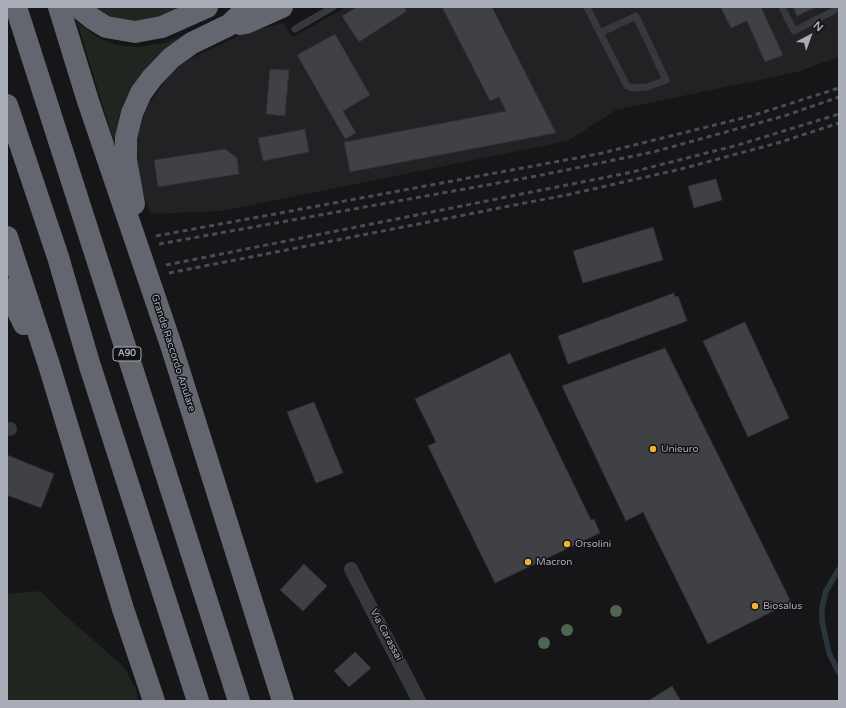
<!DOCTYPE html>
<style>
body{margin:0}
#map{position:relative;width:846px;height:708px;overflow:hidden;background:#161618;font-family:"Varela Round",sans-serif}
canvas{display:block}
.frame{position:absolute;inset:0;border:8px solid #a8adb8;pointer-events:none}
.north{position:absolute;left:790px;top:16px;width:40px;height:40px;-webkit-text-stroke:3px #111113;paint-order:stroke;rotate:41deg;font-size:11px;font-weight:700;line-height:16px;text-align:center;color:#a8adb8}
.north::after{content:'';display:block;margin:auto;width:14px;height:18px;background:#a8adb8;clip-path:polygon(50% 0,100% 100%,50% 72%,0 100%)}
</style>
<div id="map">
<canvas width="846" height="708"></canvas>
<div class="frame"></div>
<div class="north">N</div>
</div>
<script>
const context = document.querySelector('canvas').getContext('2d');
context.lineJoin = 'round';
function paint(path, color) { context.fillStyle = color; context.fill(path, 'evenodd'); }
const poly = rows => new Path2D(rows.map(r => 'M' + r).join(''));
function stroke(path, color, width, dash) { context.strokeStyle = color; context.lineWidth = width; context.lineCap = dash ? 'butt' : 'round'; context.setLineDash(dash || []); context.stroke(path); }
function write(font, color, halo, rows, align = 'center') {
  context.font = font + ' "Varela Round",sans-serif'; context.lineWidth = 3; context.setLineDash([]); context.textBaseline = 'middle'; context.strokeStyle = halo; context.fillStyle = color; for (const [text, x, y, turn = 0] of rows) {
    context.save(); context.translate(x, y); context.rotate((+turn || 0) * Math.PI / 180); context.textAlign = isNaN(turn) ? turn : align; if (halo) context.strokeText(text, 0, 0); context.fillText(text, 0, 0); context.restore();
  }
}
paint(poly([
 [346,7,839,7,839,57,797,72,616,110,568,141,222,211,151,214,141,186,136,144,140,116,173,70,190,59,247,32,283,23,293,37]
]), '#222225');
paint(poly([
 [93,7,189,7,151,25,127,26],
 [77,22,97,37,110,43,123,46,138,47,165,43,200,27,162,51,141,75,123,104,119,117,115,145],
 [41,591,58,609,124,667,136,689,138,701,7,701,7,594]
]), '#1e261f');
stroke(poly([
 [839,569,826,591,822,608,822,621,829,653,839,673]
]), '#2c353c', 5.5);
const building = poly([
 [357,7,404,7,407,11,359,42,342,16,357,7],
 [442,7,492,7,556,133,350,172,344,142,506,111,499,97,490,101,442,7],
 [724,7,761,7,783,55,765,62,747,21,731,28,721,8,724,7],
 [793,7,816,7,797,16,793,7],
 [335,34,370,95,343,111,356,133,345,139,297,55,335,34],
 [270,69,289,70,285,116,266,114,270,69],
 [305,129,309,152,263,161,258,138,305,129],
 [225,149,237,158,239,174,158,187,154,160,225,149],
 [716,179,722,200,694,208,688,186,716,179],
 [653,227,663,260,583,283,573,251,653,227],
 [674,293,675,297,678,296,687,321,568,364,558,336,674,293],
 [745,322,789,418,748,437,703,341,745,322],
 [665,348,791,602,708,644,643,512,626,521,562,386,665,348],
 [510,353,591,520,594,519,600,533,495,583,428,446,436,442,415,399,510,353],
 [314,402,343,473,316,483,287,412,314,402],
 [7,455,54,474,41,508,7,495,7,455],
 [304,564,327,586,303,611,280,590,304,564],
 [355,652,371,668,349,687,334,671,355,652],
 [672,686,681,701,648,701,672,686]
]);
paint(building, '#404145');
stroke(building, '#303034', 1);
stroke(poly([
 [587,7,600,33,627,86,633,88,647,87,666,80,636,16,600,33],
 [782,7,794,31,839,8],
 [295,29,333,7]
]), '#37383d', 7);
stroke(poly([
 [7,429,10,429],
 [351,569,419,701]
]), '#37383d', 14);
stroke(poly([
 [16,7,239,701],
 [59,7,88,101,171,345,283,701],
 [78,7,93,19,106,27,135,32,162,27,207,7],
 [240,24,246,23,282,7],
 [7,105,58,257,89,363,198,701],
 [134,204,126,160,126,138,132,113,141,93,152,78,171,58,192,43,229,25,243,12,253,7],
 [7,237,49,365,123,609,154,701],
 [7,289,24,324]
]), '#63666e', 22);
stroke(poly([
 [156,236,598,154,751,116,839,88],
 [159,244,537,176,653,152,784,116,839,97],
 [166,265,632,172,738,145,839,114],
 [169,273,571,194,681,169,781,142,839,123]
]), '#4a4c52', 3, [5, 4]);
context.fillStyle = '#506452';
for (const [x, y] of [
 [616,611],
 [567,630],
 [544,643]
]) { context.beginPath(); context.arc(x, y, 6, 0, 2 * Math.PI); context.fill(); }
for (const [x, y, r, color] of [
 [653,449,4,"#f2b134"],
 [567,544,4,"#f2b134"],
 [528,562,4,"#f2b134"],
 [755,606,4,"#f2b134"]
]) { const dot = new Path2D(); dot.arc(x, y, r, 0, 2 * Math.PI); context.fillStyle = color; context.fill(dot); stroke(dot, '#111113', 1.5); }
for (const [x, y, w] of [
 [127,354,28]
]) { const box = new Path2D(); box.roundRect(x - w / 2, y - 7, w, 14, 3); context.fillStyle = '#111113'; context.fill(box); stroke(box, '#a8adb8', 1); }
write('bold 9px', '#a8adb8', null, [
 ["A90",127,354]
]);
write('10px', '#a8adb8', '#111113', [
 ["Grande Raccordo Anulare",173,353,72],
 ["Via Carassai",386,635,62]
]);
write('10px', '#a8adb8', '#111113', [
 ["Unieuro",661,449],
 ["Orsolini",575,544],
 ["Macron",536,562],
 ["Biosalus",763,606]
], 'left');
</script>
